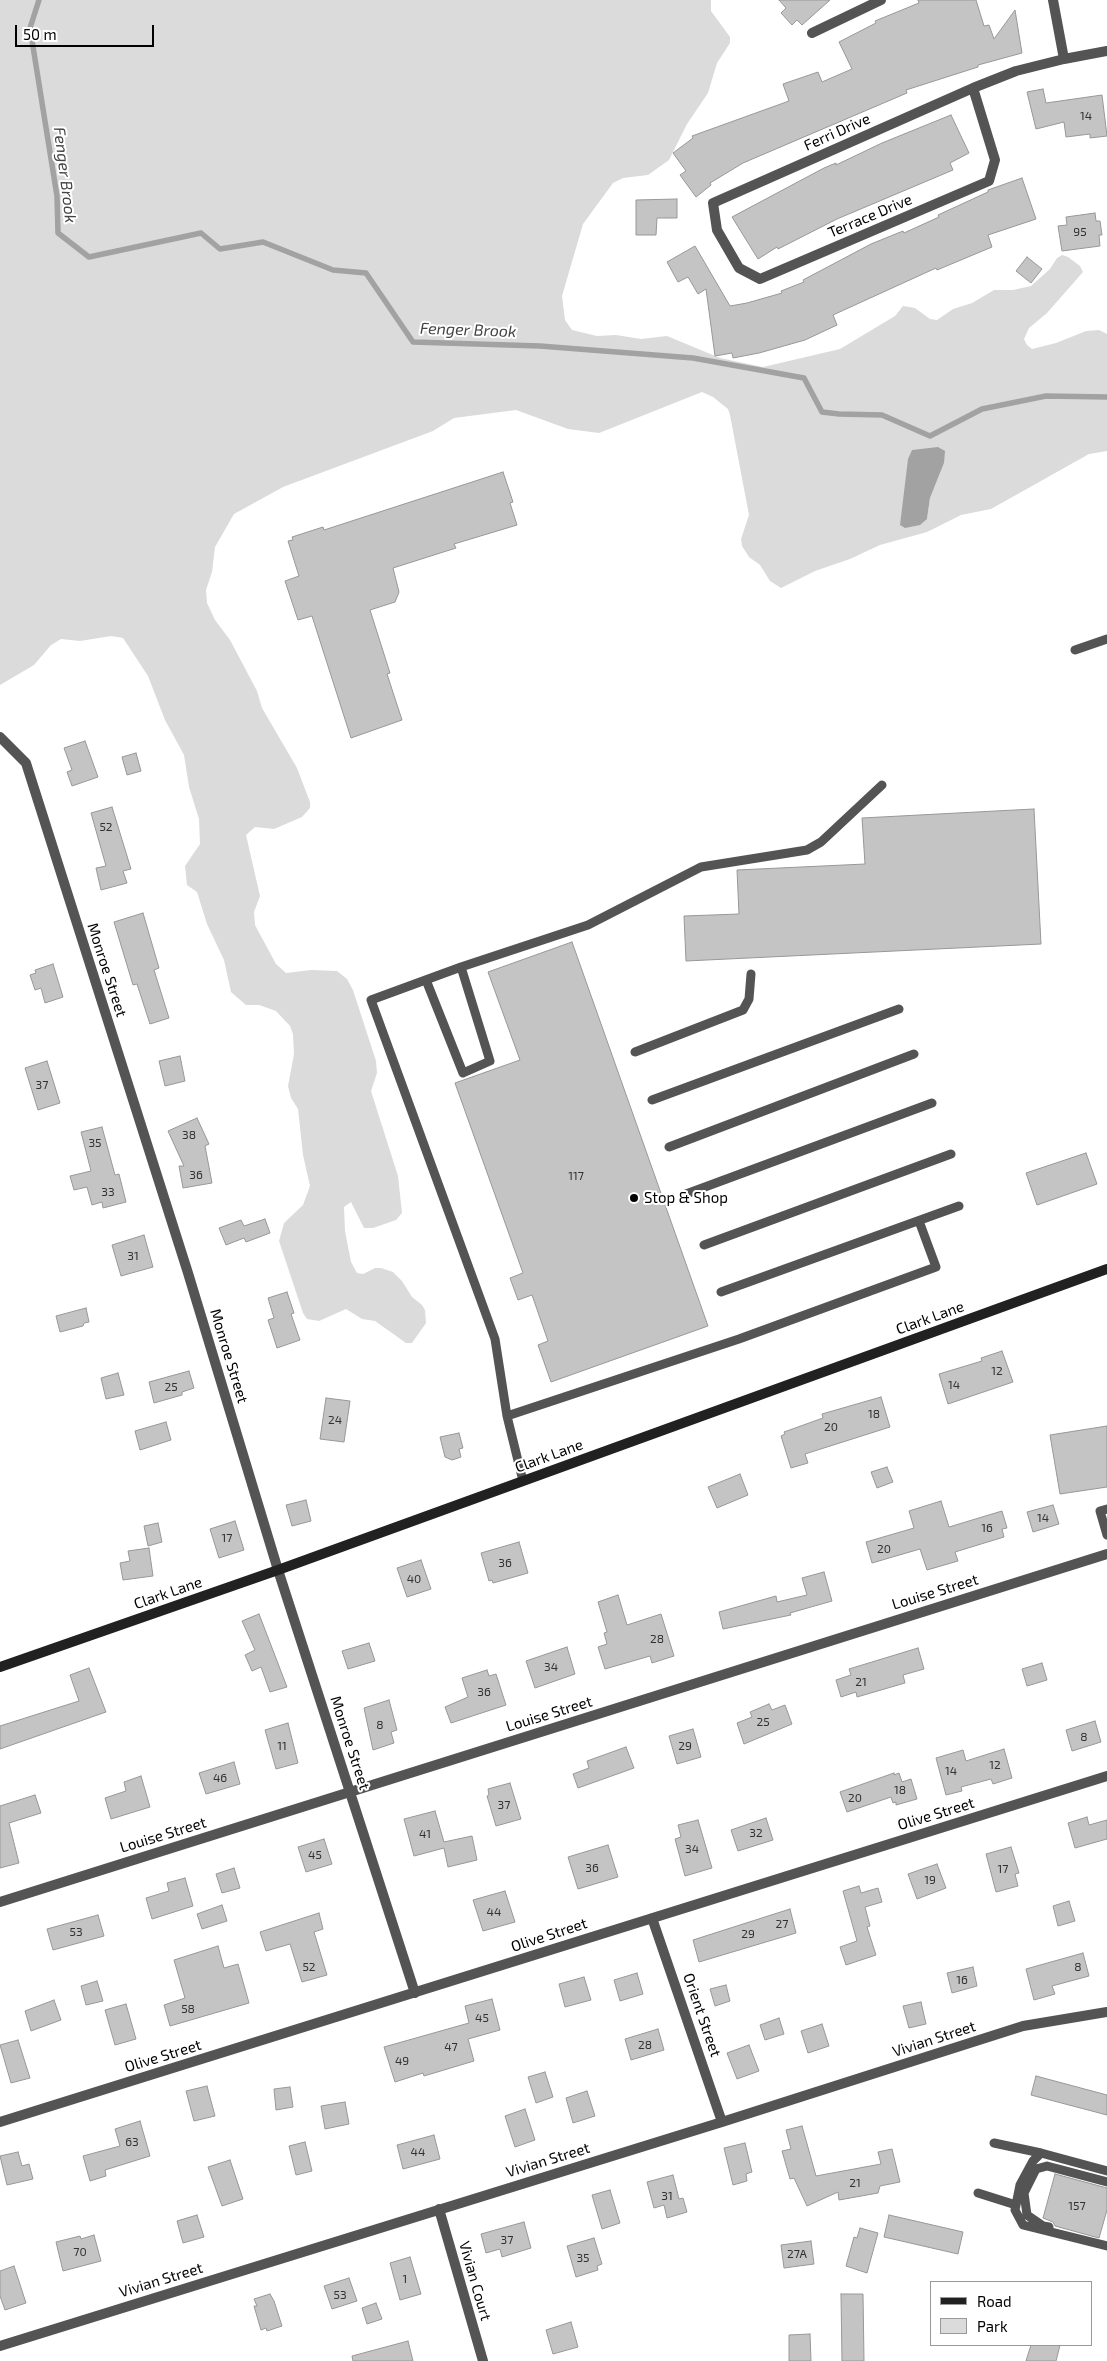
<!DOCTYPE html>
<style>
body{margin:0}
#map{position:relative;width:1107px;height:2361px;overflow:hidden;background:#fff;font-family:"Exo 2",sans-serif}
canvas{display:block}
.legend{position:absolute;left:930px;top:2281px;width:162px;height:65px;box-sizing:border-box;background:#fff;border:1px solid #999;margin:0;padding:6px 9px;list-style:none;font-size:15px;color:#000}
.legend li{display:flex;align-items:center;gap:10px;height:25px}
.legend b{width:25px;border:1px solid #999}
.scale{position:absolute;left:15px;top:25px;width:139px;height:22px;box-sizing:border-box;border:2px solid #000;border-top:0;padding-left:6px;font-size:15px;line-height:18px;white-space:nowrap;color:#000;-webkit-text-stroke:4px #fff;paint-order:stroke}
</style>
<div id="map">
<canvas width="1107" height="2361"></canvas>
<ul class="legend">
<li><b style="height:6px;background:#212121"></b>Road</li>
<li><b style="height:14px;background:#dbdbdb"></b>Park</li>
</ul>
<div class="scale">50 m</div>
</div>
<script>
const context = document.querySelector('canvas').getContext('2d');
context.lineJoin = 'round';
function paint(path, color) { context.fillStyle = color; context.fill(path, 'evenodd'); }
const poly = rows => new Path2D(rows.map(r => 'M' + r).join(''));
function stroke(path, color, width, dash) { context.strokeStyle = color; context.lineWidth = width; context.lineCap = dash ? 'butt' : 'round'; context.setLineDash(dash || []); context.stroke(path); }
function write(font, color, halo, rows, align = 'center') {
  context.font = font + ' "Exo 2",sans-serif'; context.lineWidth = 4; context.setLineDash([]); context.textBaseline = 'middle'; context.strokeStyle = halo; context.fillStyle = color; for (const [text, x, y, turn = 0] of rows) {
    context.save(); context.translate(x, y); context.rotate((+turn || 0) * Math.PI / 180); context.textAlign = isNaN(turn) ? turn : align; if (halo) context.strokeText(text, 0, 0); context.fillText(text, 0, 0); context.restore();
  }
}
paint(poly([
 [0,0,711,0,711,11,730,37,730,43,717,63,708,93,687,124,669,160,648,175,623,178,613,183,583,224,562,296,565,320,572,330,597,336,616,335,641,339,667,336,720,358,763,367,840,349,895,316,903,306,915,308,930,319,937,320,953,309,972,303,994,290,1013,290,1031,286,1050,269,1057,258,1062,255,1068,257,1080,266,1083,272,1047,313,1029,328,1024,339,1027,345,1032,349,1056,343,1086,331,1099,330,1107,334,1107,451,1089,454,991,509,961,515,927,532,880,545,850,559,815,571,781,588,770,581,760,565,749,557,742,546,741,539,749,515,730,415,728,409,713,397,702,392,599,433,568,429,516,410,454,418,433,431,283,487,234,514,215,547,212,572,206,590,207,603,215,620,230,640,257,691,262,708,297,768,310,802,310,808,302,817,274,829,255,827,246,835,260,896,254,912,255,925,276,964,286,973,311,970,337,971,347,979,353,990,376,1061,377,1073,371,1091,398,1176,402,1213,396,1220,373,1228,364,1228,351,1202,344,1207,345,1231,351,1262,357,1273,363,1274,375,1268,381,1268,393,1272,402,1281,412,1297,422,1305,425,1310,426,1323,412,1343,406,1343,375,1321,362,1319,346,1309,319,1321,307,1319,303,1313,279,1241,284,1223,303,1205,310,1186,303,1155,298,1109,291,1098,288,1086,294,1054,293,1034,290,1026,276,1011,259,1005,246,1005,231,992,224,960,207,924,197,892,187,885,185,866,200,844,199,819,189,787,184,755,165,720,148,676,123,638,111,636,80,641,61,639,51,645,34,665,0,685],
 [912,450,944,463,930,498,927,519]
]), '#dbdbdb');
paint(poly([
 [938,447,945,451,944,463,930,498,927,519,920,525,905,528,900,525,908,459,912,450]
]), '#a2a2a2');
stroke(poly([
 [39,0,30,28,57,196,58,233,89,257,201,233,220,249,263,242,333,270,366,273,413,342,540,346,693,358,804,378,822,412,839,414,882,415,930,436,982,409,1046,396,1107,397]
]), '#a2a2a2', 5.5);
const building = poly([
 [779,0,830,0,802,25,797,20,792,25,781,13,786,8,779,0],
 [918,0,976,0,984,26,989,25,994,39,1015,10,1022,53,978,65,978,67,906,90,907,93,743,163,710,183,711,185,696,197,680,175,686,171,673,153,693,138,692,136,789,101,783,84,818,72,822,82,852,69,839,42,876,23,875,21,919,3,918,0],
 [1043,89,1046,103,1102,95,1107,136,1090,138,1090,134,1066,137,1064,122,1036,129,1027,92,1043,89],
 [951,115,969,153,950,163,953,170,837,219,778,249,777,247,758,259,732,217,824,168,836,163,836,165,882,143,951,115],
 [1022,178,1036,219,988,235,992,247,937,270,936,268,833,315,837,325,805,340,759,353,733,358,732,353,715,356,706,289,698,294,688,277,678,282,667,262,695,246,730,306,747,303,782,293,781,291,804,282,803,280,871,244,903,231,904,233,939,217,938,215,988,192,988,190,1022,178],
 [677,199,677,218,657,218,656,235,636,235,636,200,677,199],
 [1095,213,1096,221,1100,221,1102,235,1099,235,1100,246,1062,251,1058,226,1067,225,1066,217,1095,213],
 [1027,257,1042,269,1031,283,1016,271,1027,257],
 [503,472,513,502,510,503,517,525,454,544,456,548,393,568,399,592,395,602,370,610,390,673,387,674,402,720,351,738,312,616,298,620,285,581,299,576,288,541,293,540,292,537,323,527,324,530,503,472],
 [85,741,98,777,72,786,67,772,72,770,64,748,85,741],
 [136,753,141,771,127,775,122,757,136,753],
 [112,807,131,869,123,871,127,883,101,890,96,868,106,866,91,813,112,807],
 [1034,809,1041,944,686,961,684,916,739,914,737,870,865,864,862,818,1034,809],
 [143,913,159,968,154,970,169,1018,150,1024,137,984,133,985,114,922,143,913],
 [572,942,708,1326,551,1382,538,1345,548,1341,532,1295,518,1300,510,1278,523,1273,455,1083,520,1060,488,972,572,942],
 [53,964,63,997,45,1003,41,988,35,990,30,975,36,973,35,970,53,964],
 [180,1056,185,1081,165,1086,159,1061,180,1056],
 [47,1061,60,1103,38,1110,25,1068,47,1061],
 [197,1118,209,1144,205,1146,212,1183,183,1188,179,1166,184,1166,168,1131,197,1118],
 [102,1127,115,1175,119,1174,126,1202,103,1208,102,1202,92,1205,87,1187,74,1190,70,1176,91,1171,81,1132,102,1127],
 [1086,1153,1097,1184,1037,1205,1026,1173,1086,1153],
 [265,1219,270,1233,246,1242,244,1238,226,1245,219,1228,241,1220,244,1226,265,1219],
 [144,1235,153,1267,121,1276,112,1245,144,1235],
 [287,1292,294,1313,291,1314,300,1340,277,1348,268,1320,274,1318,268,1298,287,1292],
 [86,1308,89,1322,84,1323,83,1326,60,1332,56,1316,86,1308],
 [1002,1351,1013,1382,948,1404,939,1374,982,1361,981,1358,1002,1351],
 [189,1371,194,1388,182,1392,182,1395,154,1403,149,1382,189,1371],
 [118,1373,124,1395,106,1399,101,1378,118,1373],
 [881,1397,890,1427,805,1454,808,1463,791,1468,781,1436,785,1434,784,1432,823,1418,822,1414,881,1397],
 [326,1398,350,1401,344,1442,320,1439,326,1398],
 [166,1422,171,1440,140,1450,135,1431,166,1422],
 [1107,1426,1107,1487,1060,1494,1050,1435,1107,1426],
 [459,1433,463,1448,459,1449,461,1457,452,1460,445,1457,440,1437,459,1433],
 [887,1467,893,1482,877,1488,871,1472,887,1467],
 [740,1474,748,1495,717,1508,708,1487,740,1474],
 [306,1500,311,1521,292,1526,286,1505,306,1500],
 [941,1501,949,1527,1002,1511,1007,1528,1002,1529,1004,1537,955,1552,958,1561,927,1570,920,1549,872,1563,866,1542,914,1528,909,1511,941,1501],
 [1053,1505,1059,1524,1033,1532,1027,1512,1053,1505],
 [235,1521,244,1550,219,1558,210,1529,235,1521],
 [158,1523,162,1542,148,1546,144,1526,158,1523],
 [519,1542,528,1573,493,1583,492,1580,489,1581,481,1553,519,1542],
 [149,1548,153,1576,123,1580,120,1563,130,1561,128,1551,149,1548],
 [421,1560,431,1589,407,1597,397,1568,421,1560],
 [824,1572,832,1601,790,1613,791,1615,723,1629,719,1612,776,1596,777,1602,807,1595,802,1578,824,1572],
 [618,1595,627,1625,661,1614,674,1656,652,1663,650,1656,605,1669,598,1647,607,1644,604,1633,607,1632,598,1602,618,1595],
 [259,1614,287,1687,270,1692,261,1667,252,1671,245,1655,255,1650,242,1621,259,1614],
 [369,1643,375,1661,348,1669,342,1651,369,1643],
 [567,1647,575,1674,535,1688,526,1661,567,1647],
 [918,1648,924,1669,903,1675,905,1683,857,1697,856,1692,841,1697,836,1680,851,1675,849,1669,918,1648],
 [1042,1663,1047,1680,1027,1686,1022,1669,1042,1663],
 [89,1668,106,1712,0,1749,0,1726,79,1701,70,1675,89,1668],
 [487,1670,489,1676,496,1674,506,1705,451,1723,445,1707,468,1697,462,1678,487,1670],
 [389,1700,397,1730,391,1732,394,1743,373,1750,364,1708,389,1700],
 [769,1704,772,1710,785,1705,792,1724,744,1744,737,1723,752,1717,750,1712,769,1704],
 [1095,1721,1101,1742,1072,1751,1066,1730,1095,1721],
 [288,1723,298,1763,276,1769,265,1730,288,1723],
 [693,1729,701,1757,677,1764,669,1736,693,1729],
 [626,1747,634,1768,578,1788,573,1774,589,1768,587,1761,626,1747],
 [1004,1749,1012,1778,993,1784,991,1779,961,1787,962,1791,946,1795,936,1758,963,1750,966,1761,1004,1749],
 [234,1762,240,1784,206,1794,199,1773,234,1762],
 [894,1773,894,1775,899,1773,902,1782,911,1779,917,1799,896,1805,896,1802,893,1803,891,1797,847,1812,840,1792,894,1773],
 [141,1776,150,1807,111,1819,105,1798,126,1791,124,1782,141,1776],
 [510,1783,521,1819,496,1826,487,1796,489,1795,488,1789,510,1783],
 [35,1795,41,1813,9,1823,19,1863,0,1868,0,1806,35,1795],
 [435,1811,444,1842,472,1836,477,1860,448,1867,444,1848,414,1856,404,1819,435,1811],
 [1087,1817,1089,1825,1107,1820,1107,1839,1075,1848,1068,1823,1087,1817],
 [766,1818,773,1840,738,1851,731,1830,766,1818],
 [698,1820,712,1868,685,1876,675,1839,681,1837,678,1825,698,1820],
 [324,1839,332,1864,306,1872,298,1847,324,1839],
 [608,1845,618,1877,578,1889,568,1857,608,1845],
 [1011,1847,1019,1873,1015,1874,1018,1886,996,1892,986,1854,1011,1847],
 [937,1864,946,1888,917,1899,908,1874,937,1864],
 [234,1868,240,1888,222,1893,216,1874,234,1868],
 [185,1878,193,1906,152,1919,146,1898,169,1891,167,1883,185,1878],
 [859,1886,861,1893,878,1888,882,1902,865,1907,870,1926,867,1927,876,1955,846,1965,840,1947,857,1941,843,1891,859,1886],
 [505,1891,515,1922,483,1931,473,1900,505,1891],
 [1069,1901,1075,1921,1058,1926,1053,1906,1069,1901],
 [222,1905,227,1921,202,1929,197,1914,222,1905],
 [790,1909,796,1933,699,1962,693,1940,790,1909],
 [319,1913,323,1929,314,1932,327,1975,302,1982,290,1944,266,1951,260,1932,319,1913],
 [98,1915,104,1936,53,1950,47,1929,98,1915],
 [218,1946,224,1968,238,1964,249,2003,170,2026,164,2005,185,1998,174,1960,218,1946],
 [1083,1953,1089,1976,1052,1986,1055,1994,1034,2000,1026,1969,1083,1953],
 [973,1967,977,1986,952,1993,947,1973,973,1967],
 [637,1973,643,1994,620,2001,614,1980,637,1973],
 [584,1977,591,2000,565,2007,559,1984,584,1977],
 [97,1981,103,2001,86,2005,81,1986,97,1981],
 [726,1985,730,2001,715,2006,710,1989,726,1985],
 [492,1999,500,2030,468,2039,474,2061,424,2076,423,2073,395,2082,384,2047,469,2023,465,2006,492,1999],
 [54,2000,61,2020,31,2031,25,2011,54,2000],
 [921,2002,926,2024,909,2028,903,2006,921,2002],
 [126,2004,136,2039,115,2045,105,2010,126,2004],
 [779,2018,784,2034,765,2040,760,2025,779,2018],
 [822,2024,829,2046,808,2053,801,2031,822,2024],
 [658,2029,664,2050,631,2060,625,2039,658,2029],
 [18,2040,30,2078,11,2083,0,2045,18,2040],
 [749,2045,759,2071,737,2079,727,2053,749,2045],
 [545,2072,553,2097,536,2103,528,2077,545,2072],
 [1036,2076,1107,2095,1107,2115,1031,2095,1036,2076],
 [207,2086,215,2116,194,2121,186,2091,207,2086],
 [290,2087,293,2107,276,2110,274,2089,290,2087],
 [587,2091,595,2116,573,2123,566,2098,587,2091],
 [345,2102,349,2124,325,2129,321,2106,345,2102],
 [525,2109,535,2140,515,2147,505,2116,525,2109],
 [140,2121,150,2156,105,2170,106,2176,90,2181,83,2156,120,2146,115,2129,140,2121],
 [802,2126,816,2176,881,2164,878,2152,892,2149,900,2182,880,2186,878,2193,839,2200,838,2192,807,2206,794,2178,790,2179,782,2151,791,2149,786,2130,802,2126],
 [434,2135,440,2159,403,2169,397,2145,434,2135],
 [305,2142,312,2171,296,2175,289,2146,305,2142],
 [745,2143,752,2172,746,2174,747,2181,733,2185,724,2148,745,2143],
 [18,2152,22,2166,29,2164,33,2179,7,2185,0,2156,18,2152],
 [230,2160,243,2199,222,2206,208,2167,230,2160],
 [1055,2174,1107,2188,1107,2210,1099,2238,1055,2226,1053,2222,1043,2218,1055,2174],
 [673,2175,679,2199,683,2198,687,2212,667,2218,664,2205,654,2208,647,2182,673,2175],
 [610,2190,620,2223,602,2229,592,2195,610,2190],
 [197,2215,204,2237,183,2243,177,2221,197,2215],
 [889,2215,963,2232,958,2254,884,2237,889,2215],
 [524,2222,531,2248,502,2257,500,2249,486,2253,481,2234,524,2222],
 [860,2228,878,2233,867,2273,846,2266,854,2237,857,2238,860,2228],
 [94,2235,101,2261,63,2271,56,2242,80,2236,81,2239,94,2235],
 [594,2238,602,2264,597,2266,598,2270,576,2277,567,2246,594,2238],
 [811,2241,814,2264,784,2268,781,2245,811,2241],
 [410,2257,421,2294,400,2300,390,2263,410,2257],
 [14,2266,26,2303,5,2310,0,2296,0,2271,14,2266],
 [349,2278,357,2301,332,2309,324,2286,349,2278],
 [270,2294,274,2301,282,2326,267,2331,266,2328,261,2330,254,2306,257,2306,254,2299,270,2294],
 [841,2294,863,2294,864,2361,842,2361,841,2294],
 [376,2303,382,2319,367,2324,362,2308,376,2303],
 [571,2322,578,2347,553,2354,546,2330,571,2322],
 [810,2334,811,2361,789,2361,789,2335,810,2334],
 [408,2341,413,2361,353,2361,352,2356,408,2341],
 [1031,2345,1060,2345,1056,2361,1026,2361,1031,2345]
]);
paint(building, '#c4c4c4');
stroke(building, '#989898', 1);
stroke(poly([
 [1075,650,1107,639],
 [882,785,821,842,807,850,701,867,588,925,461,967,371,1000,495,1339,507,1416,739,1339,936,1267,919,1221],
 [426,980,463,1073,490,1061,461,967],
 [635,1052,743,1010,749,999,751,974],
 [652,1100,899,1009],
 [669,1147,914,1054],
 [686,1194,932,1103],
 [704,1245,951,1154],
 [721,1292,959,1206],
 [507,1416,523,1481],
 [1107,1509,1100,1511,1107,1535],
 [994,2143,1041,2153],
 [1107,2171,1041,2153,1033,2161,1020,2185,1015,2210,1023,2225,1107,2246],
 [978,2193,1016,2205],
 [1049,2227,1043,2226,1027,2215,1024,2193,1036,2169,1047,2166,1107,2182]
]), '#545454', 9);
stroke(poly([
 [1053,0,1064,59],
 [812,33,881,0],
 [973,88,995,160,989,181,760,279,739,268,717,230,713,203,973,88,1016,71,1064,59,1107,51],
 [0,737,26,763,188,1273,278,1570,415,1993],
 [0,1902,1107,1554],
 [652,1918,722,2122],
 [0,2122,1107,1776],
 [439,2209,483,2361],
 [0,2346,722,2122,1023,2026,1107,2012]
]), '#545454', 10);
stroke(poly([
 [0,1667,278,1570,1107,1269]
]), '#212121', 10);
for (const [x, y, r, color] of [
 [634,1198,5,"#000"]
]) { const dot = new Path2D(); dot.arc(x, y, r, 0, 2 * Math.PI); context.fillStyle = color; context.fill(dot); stroke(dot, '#fff', 2); }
write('12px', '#313131', null, [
 ["14",1086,116],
 ["95",1080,232],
 ["52",106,827],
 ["37",42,1085],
 ["38",189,1135],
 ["35",95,1143],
 ["36",196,1175],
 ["117",576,1176],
 ["33",108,1192],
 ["31",133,1256],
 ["12",997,1371],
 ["14",954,1385],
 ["25",171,1387],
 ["18",874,1414],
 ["24",335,1420],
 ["20",831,1427],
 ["14",1043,1518],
 ["16",987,1528],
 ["17",227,1538],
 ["20",884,1549],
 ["36",505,1563],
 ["40",414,1579],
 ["28",657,1639],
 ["34",551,1667],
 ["21",861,1682],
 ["36",484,1692],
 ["25",763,1722],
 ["8",380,1725],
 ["8",1084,1737],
 ["11",282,1746],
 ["29",685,1746],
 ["12",995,1765],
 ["14",951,1771],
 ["46",220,1778],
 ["18",900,1790],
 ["20",855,1798],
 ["37",504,1805],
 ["32",756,1833],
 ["41",425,1834],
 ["34",692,1849],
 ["45",315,1855],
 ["36",592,1868],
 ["17",1003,1869],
 ["19",930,1880],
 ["44",494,1912],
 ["27",782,1924],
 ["53",76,1932],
 ["29",748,1934],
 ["52",309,1967],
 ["8",1078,1967],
 ["16",962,1980],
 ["58",188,2009],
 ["45",482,2018],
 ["28",645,2045],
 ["47",451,2047],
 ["49",402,2061],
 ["63",132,2142],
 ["44",418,2152],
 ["21",855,2183],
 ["31",667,2196],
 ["157",1077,2206],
 ["37",507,2240],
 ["70",80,2252],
 ["27A",797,2254],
 ["35",583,2258],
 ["1",405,2279],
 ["53",340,2295]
]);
write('15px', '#000', '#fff', [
 ["Ferri Drive",837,132,-24],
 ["Terrace Drive",870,216,-23],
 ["Monroe Street",107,970,72],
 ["Clark Lane",930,1318,-20],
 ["Monroe Street",229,1356,73],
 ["Clark Lane",549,1456,-20],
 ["Louise Street",935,1592,-17],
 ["Clark Lane",168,1593,-19],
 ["Louise Street",549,1714,-17],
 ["Monroe Street",350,1743,72],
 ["Olive Street",936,1814,-17],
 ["Louise Street",163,1835,-17],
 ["Olive Street",549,1935,-18],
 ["Orient Street",702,2015,71],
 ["Vivian Street",934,2039,-18],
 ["Olive Street",163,2056,-17],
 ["Vivian Street",548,2160,-17],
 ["Vivian Street",161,2280,-17],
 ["Vivian Court",475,2281,74]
]);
write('15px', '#000', '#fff', [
 ["Stop & Shop",644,1198]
], 'left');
write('italic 16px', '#434343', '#fff', [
 ["Fenger Brook",65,175,83],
 ["Fenger Brook",468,330,2]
]);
</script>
